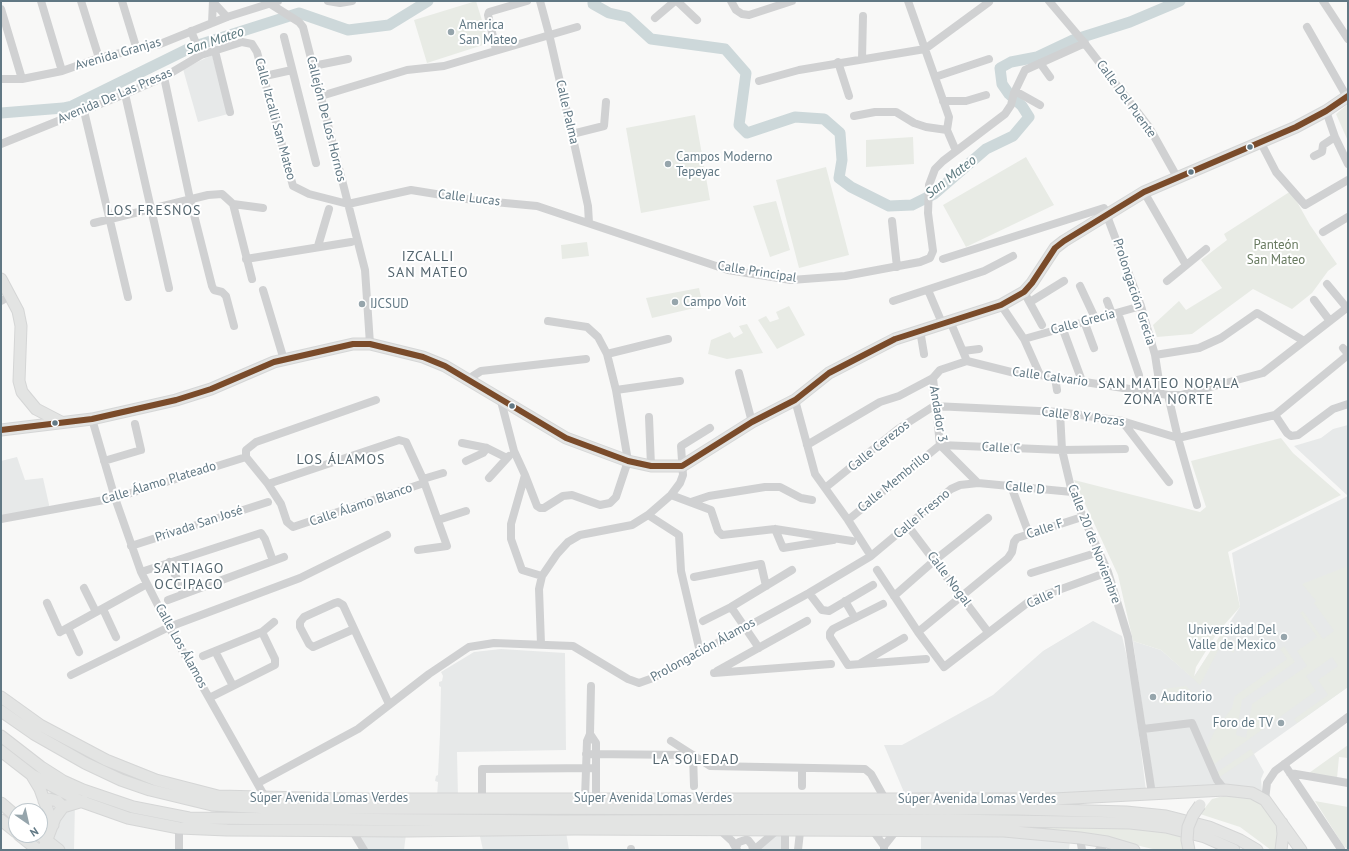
<!DOCTYPE html>
<meta charset="utf-8">
<style>
body{margin:0}
#map{position:relative;width:1349px;height:851px;overflow:hidden;background:#f8f8f7;font-family:"PT Sans",sans-serif}
canvas{display:block}
.frame{position:absolute;inset:0;border:2px solid #617884;pointer-events:none}
.north{position:absolute;left:8px;top:803px;width:40px;height:40px;box-sizing:border-box;background:#fff;border:1px solid #c0c9ce;border-radius:50%;rotate:146deg;font-size:11px;font-weight:700;line-height:16px;text-align:center;color:#617884}
.north::after{content:'';display:block;margin:auto;width:14px;height:18px;background:#96a5ac;clip-path:polygon(50% 0,100% 100%,50% 72%,0 100%)}
</style>
<div id="map">
<canvas width="1349" height="851"></canvas>
<div class="frame"></div>
<div class="north">N</div>
</div>
<script>
const context = document.querySelector('canvas').getContext('2d');
context.lineJoin = 'round';
function paint(path, color) { context.fillStyle = color; context.fill(path, 'evenodd'); }
const poly = rows => new Path2D(rows.map(r => 'M' + r).join(''));
function stroke(path, color, width, dash) { context.strokeStyle = color; context.lineWidth = width; context.lineCap = dash ? 'butt' : 'round'; context.setLineDash(dash || []); context.stroke(path); }
function write(font, color, halo, rows, align = 'center') {
  context.font = font + ' "PT Sans",sans-serif'; context.lineWidth = 4; context.setLineDash([]); context.textBaseline = 'middle'; context.strokeStyle = halo; context.fillStyle = color; for (const [text, x, y, turn = 0] of rows) {
    context.save(); context.translate(x, y); context.rotate((+turn || 0) * Math.PI / 180); context.textAlign = isNaN(turn) ? turn : align; if (halo) context.strokeText(text, 0, 0); context.fillText(text, 0, 0); context.restore();
  }
}
paint(poly([
 [212,55,228,114,198,122,183,69],
 [1348,425,1348,687,1254,754,1264,772,1261,779,1262,791,1240,786,1225,788,1192,722,1145,727,1133,641,1161,650,1193,678,1240,607,1232,553,1348,496,1294,446,1321,438,1333,429],
 [17,457,25,480,43,478,50,509,1,516,1,461],
 [1093,621,1122,636,1132,679,1146,791,1046,797,906,797,884,745,902,745,993,695,1043,651],
 [501,649,565,653,566,750,457,752,458,797,437,797,438,782,435,781,436,776,438,775,440,734,441,687,439,686,439,682,442,681,443,676,441,672,474,652],
 [1190,724,1217,788,1155,792,1146,730],
 [75,802,74,850,59,850,47,841,52,827],
 [479,832,566,832,569,850,483,850],
 [785,832,784,850,755,850,767,837],
 [406,834,404,850,367,850,358,836],
 [1011,835,1070,841,1069,850,921,850,921,836]
]), '#e7e9e9');
paint(poly([
 [476,1,489,43,427,63,414,20],
 [1348,104,1348,141,1336,114],
 [695,115,710,200,641,213,626,128],
 [913,137,914,164,866,167,866,140],
 [1026,157,1054,205,966,247,943,205],
 [826,167,849,255,799,268,776,180],
 [1291,191,1310,225,1337,264,1328,271,1312,293,1292,309,1253,289,1192,334,1157,337,1153,325,1179,301,1186,310,1222,288,1201,260,1227,240,1224,234],
 [776,201,790,250,770,257,753,206],
 [587,242,589,256,562,259,561,245],
 [699,288,703,306,652,318,646,298],
 [789,306,805,335,777,349,758,320,766,316,770,322,779,319,776,312],
 [747,324,763,353,727,359,708,354,711,340,730,332,734,338,743,333,739,326],
 [1281,438,1293,453,1341,495,1228,552,1240,607,1217,633,1196,667,1194,677,1221,634,1235,643,1234,653,1221,645,1200,685,1161,650,1133,641,1118,575,1074,480,1200,512,1206,507,1191,461],
 [1348,566,1348,687,1297,723,1294,719,1328,695,1318,680,1338,666,1332,657,1306,676,1316,691,1213,765,1206,750,1214,732,1232,708,1235,696,1287,659,1280,649,1284,646,1295,662,1242,700,1236,735,1246,738,1252,704,1307,666,1297,651,1317,637,1300,613,1303,611,1323,639,1334,631,1314,603,1316,601,1302,584],
 [1186,686,1193,693,1190,702,1165,705,1163,689],
 [1348,745,1348,758,1339,757,1337,778,1309,773],
 [1251,749,1254,754,1218,778,1216,773],
 [1231,794,1252,796,1266,806,1278,820,1279,833,1275,850,1271,850,1240,827,1200,814,1212,799],
 [1315,801,1348,807,1348,850,1343,845],
 [1039,825,1130,825,1182,833,1187,850,1157,850,1093,835,1033,830]
]), '#e8ebe5');
stroke(poly([
 [593,1,593,4,609,13,627,17,651,39,725,49,746,73,739,125,747,133,795,117,824,119,840,133,842,160,839,178,851,187,889,206,912,205,934,194,986,149,1013,136,1029,117,1022,106,1009,94,1002,84,1000,68,1011,62,1037,57,1073,40,1130,22,1180,1],
 [1,113,63,108,72,106,192,47,299,13,348,30,389,25,428,1]
]), '#cdd8da', 11);
const major = poly([
 [1,279,18,311,21,326,19,381,22,392,36,409,61,422],
 [1,430,92,419,176,400,211,389,274,362,353,344,370,344,423,357,445,366,566,438,628,461,651,466,682,466,752,422,795,400,829,373,895,339,1001,305,1024,292,1032,283,1055,248,1064,241,1144,192,1296,127,1326,111,1348,96],
 [1,697,40,725,106,760,156,780,218,796,349,799,1054,799,1225,790,1252,793,1265,800,1301,850],
 [1,711,34,734,85,763,121,780,150,790,212,805,270,808,1017,809,1126,812,1166,816,1209,827,1240,840,1257,850],
 [1,736,41,767,63,781,83,790,133,807,189,818,560,821,949,820,1130,823,1166,827,1205,837,1234,850],
 [1,751,32,775,80,801,128,818,179,828,227,830,407,831,575,829,1004,831,1080,838,1107,842,1134,850],
 [31,774,40,789,53,825],
 [44,801,49,799,57,801,63,807],
 [1,803,16,816],
 [1,820,16,832],
 [19,835,38,850],
 [40,835,59,850],
 [43,850,55,818,63,807,83,801],
 [1281,850,1283,834,1282,823]
]);
stroke(major, '#d5d6d6', 13);
stroke(poly([
 [41,1,62,71],
 [81,1,99,58],
 [122,1,137,50],
 [269,1,269,3,299,22,303,27,365,270,370,344],
 [328,1,340,3,352,1],
 [540,1,549,34,572,134,588,206,589,223],
 [677,1,697,20],
 [731,1,736,10,742,14,749,15,792,1],
 [908,1,949,117,947,130,956,151],
 [1049,1,1082,40,1149,127,1177,177],
 [1323,1,1348,39],
 [214,3,227,17],
 [1,9,22,79],
 [655,18,675,1],
 [212,23,213,1],
 [1307,27,1347,97],
 [191,31,201,55],
 [284,37,316,163],
 [496,50,488,15,489,12,527,1],
 [215,51,230,112],
 [862,59,863,16],
 [838,62,849,96],
 [1040,63,1050,77],
 [313,66,348,59],
 [265,76,292,70],
 [164,77,190,199,212,286,214,290,222,292,226,296,234,326],
 [935,77,989,59],
 [1,79,22,79,62,71,99,58,160,44,227,17,278,1],
 [759,81,799,70,925,49,989,2],
 [1015,91,1040,105],
 [125,94,169,288],
 [321,96,407,70,444,66,577,27],
 [943,101,966,101,986,95],
 [84,111,128,297],
 [1326,111,1335,137,1348,164],
 [854,116,875,112,896,112,914,123,926,127,947,130],
 [572,134,604,126,606,102],
 [1261,143,1276,172,1305,205,1348,180],
 [1,144,125,94,164,77,201,55,242,42,252,44,257,52,293,186,309,194,348,204,411,190,473,200,537,206,728,270,791,280,845,276,920,262,930,258,933,251,928,213,929,185,935,169,943,161,1005,114,1011,105,1014,93,1025,70,1085,43],
 [1314,156,1322,152,1323,145,1335,137],
 [1144,192,1186,265],
 [233,204,263,208],
 [892,221,897,267],
 [94,223,208,195,222,194,233,204,252,279],
 [1323,232,1348,217],
 [318,246,329,209],
 [246,259,351,242],
 [943,259,1104,208,1141,306,1155,355,1161,394],
 [1167,281,1206,249],
 [1327,284,1347,308],
 [1080,286,1095,318],
 [263,290,284,360],
 [928,290,942,323],
 [1024,292,1042,325],
 [1314,300,1330,321],
 [1,301,3,300],
 [893,301,984,271,1013,256],
 [1107,301,1112,314],
 [1030,302,1064,281],
 [1001,305,1024,339,1040,375],
 [1118,313,1139,375],
 [950,321,967,361],
 [1084,321,1094,348],
 [1062,327,1082,381],
 [920,330,924,354],
 [1024,339,1141,306],
 [1343,348,1348,354],
 [963,351,979,349],
 [607,354,668,339],
 [1155,355,1199,348,1221,338,1257,313,1304,341],
 [739,373,752,422],
 [933,378,940,445,978,483],
 [1055,378,1057,390],
 [470,382,473,376,481,371,586,359],
 [616,390,680,381],
 [1168,395,1178,438,1197,505],
 [376,400,256,442,246,450,246,457,268,484,281,504,287,522,293,527,424,483],
 [795,400,815,474,848,520,871,556],
 [501,401,514,451,525,475,511,524,511,539,522,570,542,576],
 [1060,412,1062,450,1072,492,1108,572,1128,637,1152,794],
 [1275,415,1287,433,1291,436,1298,435,1333,409,1348,404],
 [649,417,651,466],
 [92,419,115,498,141,572,169,627,265,797],
 [1122,421,1169,482],
 [462,443,487,448,507,458],
 [807,445,880,402,899,396,933,378,940,370,967,361,1023,375,1040,375,1168,395,1181,395,1263,373,1348,307],
 [104,461,141,450,135,424],
 [466,461,483,453,487,448],
 [525,475,537,506,540,508,544,508,563,496,572,495,600,505,610,503,616,497,628,461,616,390,607,354,598,337,587,327,548,321],
 [489,478,509,456],
 [423,479,443,473],
 [268,484,399,440,406,442,423,479,447,546,418,550],
 [1011,486,1029,534],
 [825,488,898,429,934,406,1060,412,1122,421,1178,438,1275,415,1348,355],
 [671,495,711,510,718,531,722,535,775,529,852,541],
 [691,502,709,496,765,487,780,487,801,498,812,500],
 [648,515,679,535,681,571,700,652],
 [1,519,115,498,246,457],
 [438,520,466,511],
 [848,520,940,445,1062,450,1125,449],
 [908,526,988,632],
 [775,529,783,548,833,540],
 [131,546,268,502],
 [169,562,184,594],
 [877,570,918,632,944,667],
 [141,572,261,533,265,539,273,561],
 [1031,573,1099,552],
 [694,577,761,564,766,586],
 [84,588,96,612],
 [809,593,822,610,829,611,873,585],
 [894,596,935,560,988,518],
 [168,600,284,557],
 [845,601,855,618],
 [47,603,60,632,147,584],
 [883,604,833,629,830,633,830,637,848,665,926,659],
 [731,607,759,648],
 [103,609,116,637],
 [703,621,731,607,792,570],
 [68,628,79,652],
 [354,629,313,647,309,644,300,627,300,622,304,617,335,603,338,602,343,605,389,704],
 [918,632,1008,558,1012,552,1014,542,1017,538,1082,517],
 [541,644,539,589,542,576,557,554,568,542,580,535,632,525,648,515,671,495,680,483,683,475,681,446,710,428],
 [215,651,233,686],
 [203,656,262,632,274,622],
 [861,663,904,638],
 [944,667,1031,600,1108,572],
 [717,671,807,621],
 [714,673,831,664],
 [71,675,169,627,300,578,387,535],
 [209,698,275,665,275,659,262,632],
 [1143,729,1192,723,1217,780,1225,790],
 [590,734,596,743,596,798],
 [671,741,710,766,865,769,871,774,885,799],
 [586,754,692,755],
 [693,755,694,786],
 [1284,764,1341,849],
 [802,768,802,786],
 [1290,773,1348,783],
 [258,783,358,729,429,674,469,647,494,643,573,646,628,679,639,683,653,678,809,593,871,556,951,489,960,485,978,483,1072,492],
 [482,798,482,769,596,768],
 [585,798,587,741,590,734,591,686],
 [1265,800,1267,783,1275,771,1348,717],
 [352,830,364,850],
 [720,830,732,841,737,850],
 [874,832,884,846,884,850],
 [1080,838,1082,850],
 [884,846,895,832],
 [736,847,739,842,745,840,748,840,752,845,753,850],
 [631,849,631,850],
 [179,850,179,828],
 [754,850,775,832],
 [785,850,785,832],
 [798,850,800,832],
 [1099,850,1107,842]
]), '#d0d1d2', 8);
stroke(major, '#e3e4e3', 11);
const majorBridge = poly([
 [1189,850,1187,840,1188,827,1193,815,1200,805]
]);
stroke(majorBridge, '#d5d6d6', 13, []);
stroke(majorBridge, '#e3e4e3', 11);
stroke(poly([
 [1,430,92,419,176,400,211,389,274,362,353,344,370,344,423,357,445,366,566,438,628,461,651,466,682,466,752,422,795,400,829,373,895,339,1001,305,1024,292,1032,283,1055,248,1064,241,1144,192,1296,127,1326,111,1348,96]
]), '#7a4b2a', 6);
for (const [x, y, r, color] of [
 [451,32,4,"#96a5ac"],
 [1250,147,3.5,"#617884"],
 [668,164,4,"#96a5ac"],
 [1191,172,3.5,"#617884"],
 [675,302,4,"#96a5ac"],
 [362,304,4,"#96a5ac"],
 [512,406,3.5,"#617884"],
 [55,423,3.5,"#617884"],
 [1284,637,4,"#96a5ac"],
 [1153,697,4,"#96a5ac"],
 [1281,723,4,"#96a5ac"]
]) { const dot = new Path2D(); dot.arc(x, y, r, 0, 2 * Math.PI); context.fillStyle = color; context.fill(dot); stroke(dot, '#fff', 1.5); }
write('13px', '#617884', '#fff', [
 ["America",459,25],
 ["San Mateo",459,40],
 ["Campos Moderno",676,157],
 ["Tepeyac",676,172],
 ["Campo Voit",683,302],
 ["IJCSUD",370,304],
 ["Universidad Del",1276,630,"right"],
 ["Valle de Mexico",1276,645,"right"],
 ["Auditorio",1161,697],
 ["Foro de TV",1273,723,"right"]
], 'left');
write('13px', '#617884', '#fff', [
 ["Avenida Granjas",118,54,-16],
 ["Avenida De Las Presas",115,96,-23],
 ["Calle Del Puente",1126,99,54],
 ["Calle Palma",567,112,77],
 ["Calle Izcalli San Mateo",275,119,75],
 ["Callejón De Los Hornos",326,119,76],
 ["Calle Lucas",469,198,7],
 ["Calle Principal",757,272,9],
 ["Prolongación Grecia",1134,292,72],
 ["Calle Grecia",1083,322,-15],
 ["Calle Calvario",1050,377,8],
 ["Andador 3",938,414,81],
 ["Calle 8 Y Pozas",1083,417,7],
 ["Calle Cerezos",879,446,-38],
 ["Calle C",1001,448,3],
 ["Calle Membrillo",894,482,-39],
 ["Calle Álamo Plateado",159,483,-17],
 ["Calle D",1025,488,6],
 ["Calle Álamo Blanco",361,505,-19],
 ["Calle Fresno",922,514,-40],
 ["Privada San José",199,524,-18],
 ["Calle F",1045,529,-18],
 ["Calle 20 de Noviembre",1094,544,69],
 ["Calle Nogal",949,579,53],
 ["Calle 7",1045,597,-24],
 ["Calle Los Álamos",181,646,61],
 ["Prolongación Álamos",703,650,-29],
 ["Súper Avenida Lomas Verdes",329,798],
 ["Súper Avenida Lomas Verdes",653,798],
 ["Súper Avenida Lomas Verdes",977,799]
]);
write('13px', '#687a60', '#fff', [
 ["Panteón",1276,245],
 ["San Mateo",1276,260]
]);
write('italic 14px', '#5b787e', '#fff', [
 ["San Mateo",215,41,-19],
 ["San Mateo",951,177,-38]
]);
context.letterSpacing = '1px';
write('14px', '#53656e', '#fff', [
 ["LOS FRESNOS",154,211],
 ["IZCALLI",428,257],
 ["SAN MATEO",428,273],
 ["SAN MATEO NOPALA",1169,384],
 ["ZONA NORTE",1169,400],
 ["LOS ÁLAMOS",341,460],
 ["SANTIAGO",189,569],
 ["OCCIPACO",189,585],
 ["LA SOLEDAD",696,760]
]);
context.letterSpacing = '0px';
</script>
